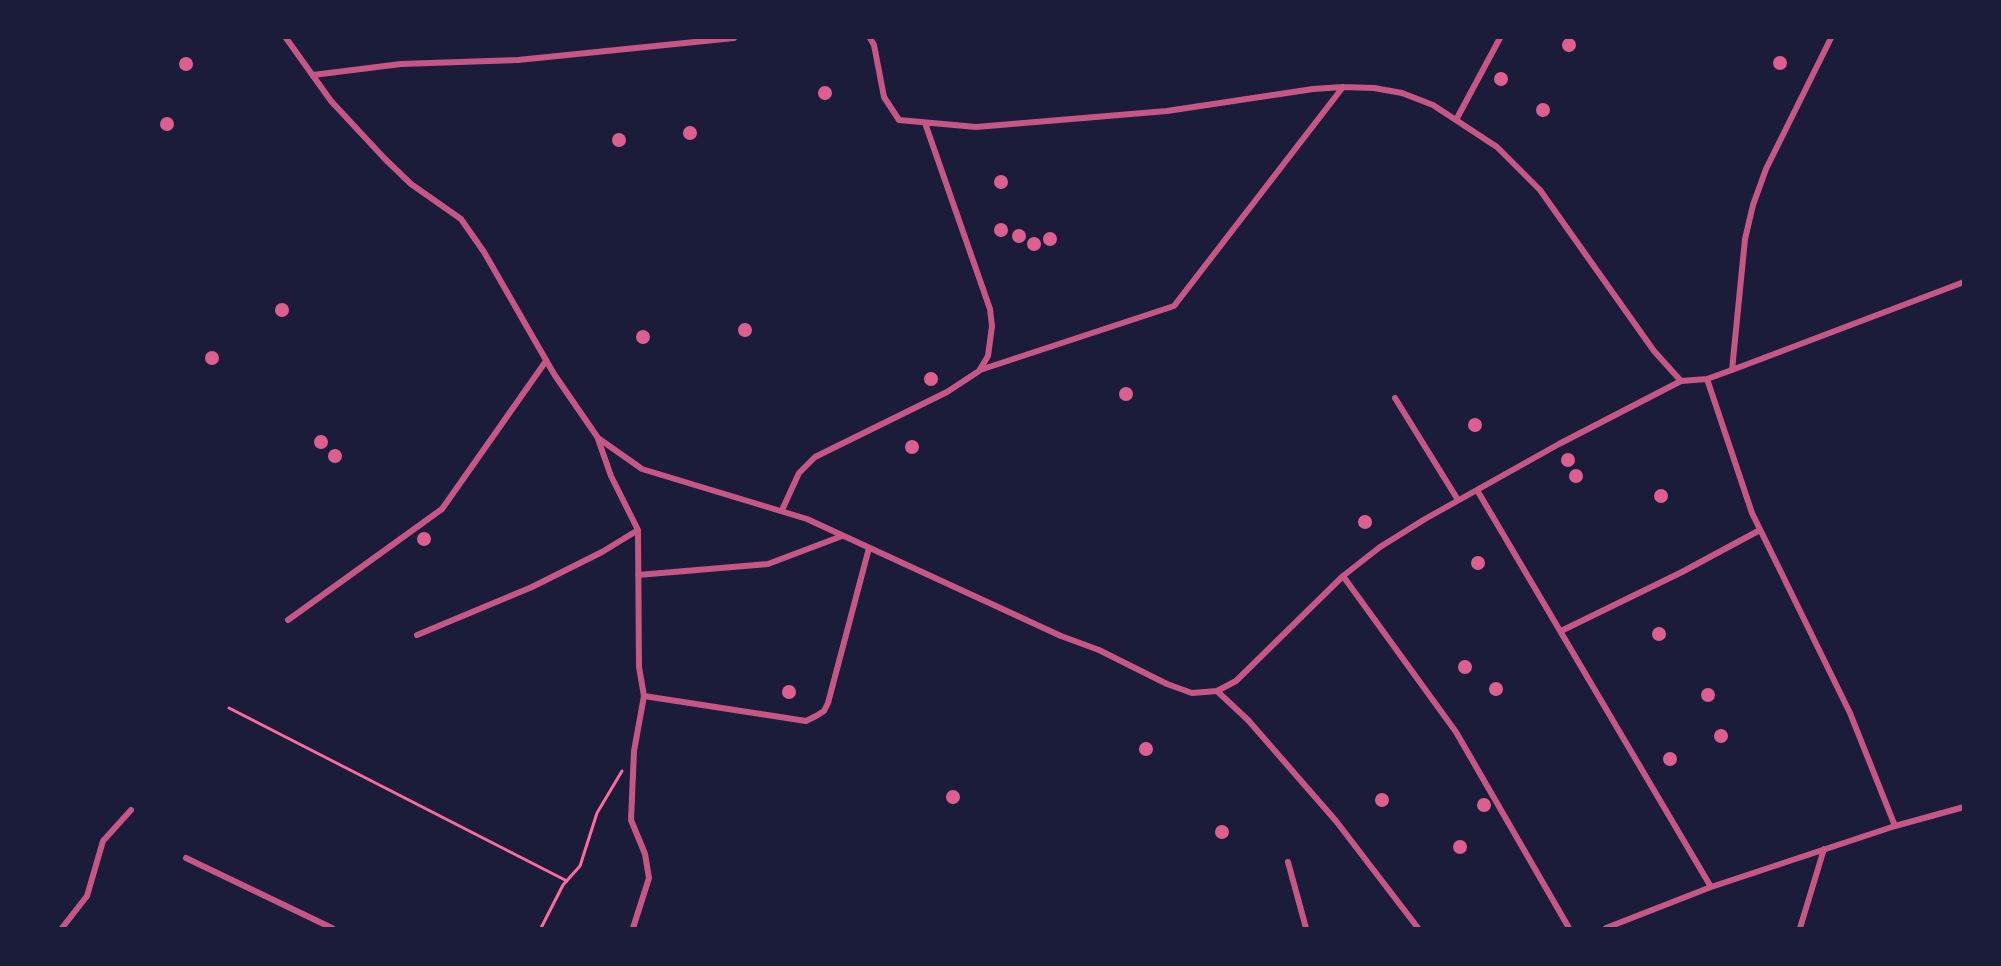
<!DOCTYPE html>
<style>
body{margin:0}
#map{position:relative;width:2001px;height:966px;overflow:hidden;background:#1b1b3a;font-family:"Exo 2",sans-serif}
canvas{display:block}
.frame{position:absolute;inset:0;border:39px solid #1b1b3a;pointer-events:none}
</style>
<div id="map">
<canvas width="2001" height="966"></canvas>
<div class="frame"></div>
</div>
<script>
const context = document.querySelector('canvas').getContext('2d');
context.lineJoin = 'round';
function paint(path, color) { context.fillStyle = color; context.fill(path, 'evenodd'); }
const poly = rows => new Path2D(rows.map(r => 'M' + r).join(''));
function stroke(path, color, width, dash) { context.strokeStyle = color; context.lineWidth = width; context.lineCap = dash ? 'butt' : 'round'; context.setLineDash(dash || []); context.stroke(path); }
paint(poly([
 '1562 45a7 7 0 1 1 14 0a7 7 0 1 1-14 0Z',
 '1773 63a7 7 0 1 1 14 0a7 7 0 1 1-14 0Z',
 '179 64a7 7 0 1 1 14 0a7 7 0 1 1-14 0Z',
 '1494 79a7 7 0 1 1 14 0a7 7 0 1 1-14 0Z',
 '818 93a7 7 0 1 1 14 0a7 7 0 1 1-14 0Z',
 '1536 110a7 7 0 1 1 14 0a7 7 0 1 1-14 0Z',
 '160 124a7 7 0 1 1 14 0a7 7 0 1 1-14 0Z',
 '683 133a7 7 0 1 1 14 0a7 7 0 1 1-14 0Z',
 '612 140a7 7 0 1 1 14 0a7 7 0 1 1-14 0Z',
 '994 182a7 7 0 1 1 14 0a7 7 0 1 1-14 0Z',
 '994 230a7 7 0 1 1 14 0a7 7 0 1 1-14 0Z',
 '1012 236a7 7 0 1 1 14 0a7 7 0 1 1-14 0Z',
 '1043 239a7 7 0 1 1 14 0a7 7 0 1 1-14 0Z',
 '1027 244a7 7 0 1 1 14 0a7 7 0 1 1-14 0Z',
 '275 310a7 7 0 1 1 14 0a7 7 0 1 1-14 0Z',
 '738 330a7 7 0 1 1 14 0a7 7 0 1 1-14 0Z',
 '636 337a7 7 0 1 1 14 0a7 7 0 1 1-14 0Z',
 '205 358a7 7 0 1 1 14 0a7 7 0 1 1-14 0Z',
 '924 379a7 7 0 1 1 14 0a7 7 0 1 1-14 0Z',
 '1119 394a7 7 0 1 1 14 0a7 7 0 1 1-14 0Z',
 '1468 425a7 7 0 1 1 14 0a7 7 0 1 1-14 0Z',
 '314 442a7 7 0 1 1 14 0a7 7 0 1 1-14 0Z',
 '905 447a7 7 0 1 1 14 0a7 7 0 1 1-14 0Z',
 '328 456a7 7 0 1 1 14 0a7 7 0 1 1-14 0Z',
 '1561 460a7 7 0 1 1 14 0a7 7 0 1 1-14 0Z',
 '1569 476a7 7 0 1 1 14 0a7 7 0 1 1-14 0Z',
 '1654 496a7 7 0 1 1 14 0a7 7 0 1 1-14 0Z',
 '1358 522a7 7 0 1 1 14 0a7 7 0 1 1-14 0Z',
 '417 539a7 7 0 1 1 14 0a7 7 0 1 1-14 0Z',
 '1471 563a7 7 0 1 1 14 0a7 7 0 1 1-14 0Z',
 '1652 634a7 7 0 1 1 14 0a7 7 0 1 1-14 0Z',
 '1458 667a7 7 0 1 1 14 0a7 7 0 1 1-14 0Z',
 '1489 689a7 7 0 1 1 14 0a7 7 0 1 1-14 0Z',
 '782 692a7 7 0 1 1 14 0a7 7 0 1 1-14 0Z',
 '1701 695a7 7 0 1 1 14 0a7 7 0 1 1-14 0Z',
 '1714 736a7 7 0 1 1 14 0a7 7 0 1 1-14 0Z',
 '1139 749a7 7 0 1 1 14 0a7 7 0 1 1-14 0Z',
 '1663 759a7 7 0 1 1 14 0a7 7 0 1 1-14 0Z',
 '946 797a7 7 0 1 1 14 0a7 7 0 1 1-14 0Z',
 '1375 800a7 7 0 1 1 14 0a7 7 0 1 1-14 0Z',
 '1477 805a7 7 0 1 1 14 0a7 7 0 1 1-14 0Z',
 '1215 832a7 7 0 1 1 14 0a7 7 0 1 1-14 0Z',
 '1453 847a7 7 0 1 1 14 0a7 7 0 1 1-14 0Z'
]), '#dd5f8e');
stroke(poly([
 [229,708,567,881],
 [541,928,563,885,580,866,597,813,622,771]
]), '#ff6b9d', 3);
stroke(poly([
 [286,38,331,101,385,159,411,184,461,219,484,252,554,374,598,438,642,469,807,519,1061,636,1099,650,1167,684,1192,693,1217,691,1236,681,1343,576,1380,547,1425,519,1559,444,1681,381,1707,379,1732,370,1964,282],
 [870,38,874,45,884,97,899,120,976,127,1167,111,1313,89,1343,87,1374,88,1402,93,1433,105,1497,147,1540,190,1654,351,1681,381],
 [313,75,401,64,518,60,734,38],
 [1456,120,1500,38],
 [980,370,1174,306,1343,87],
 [1732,370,1745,239,1753,205,1766,169,1831,38],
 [1707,379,1752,513,1850,713,1895,826],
 [1395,398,1458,500],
 [598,439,611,476,638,530,639,667,644,696,634,751,631,820,645,854,649,878,633,928],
 [1477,490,1711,887],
 [782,510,799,473,815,457,947,392,979,371,988,356,992,326,990,309,925,123],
 [638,575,768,564,842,536],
 [1343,576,1456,732,1569,928],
 [288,620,442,509,546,361],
 [1561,631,1682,572,1760,530],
 [417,635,532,587,602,552,638,530],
 [1217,691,1248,720,1336,821,1418,928],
 [644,696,806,721,816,716,824,711,828,703,869,548],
 [186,858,332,928],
 [1288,862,1306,928],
 [62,928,87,896,103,841,131,810],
 [1606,928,1711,887,1895,826,1964,807],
 [1800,928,1824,849]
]), '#c65784', 6);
</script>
